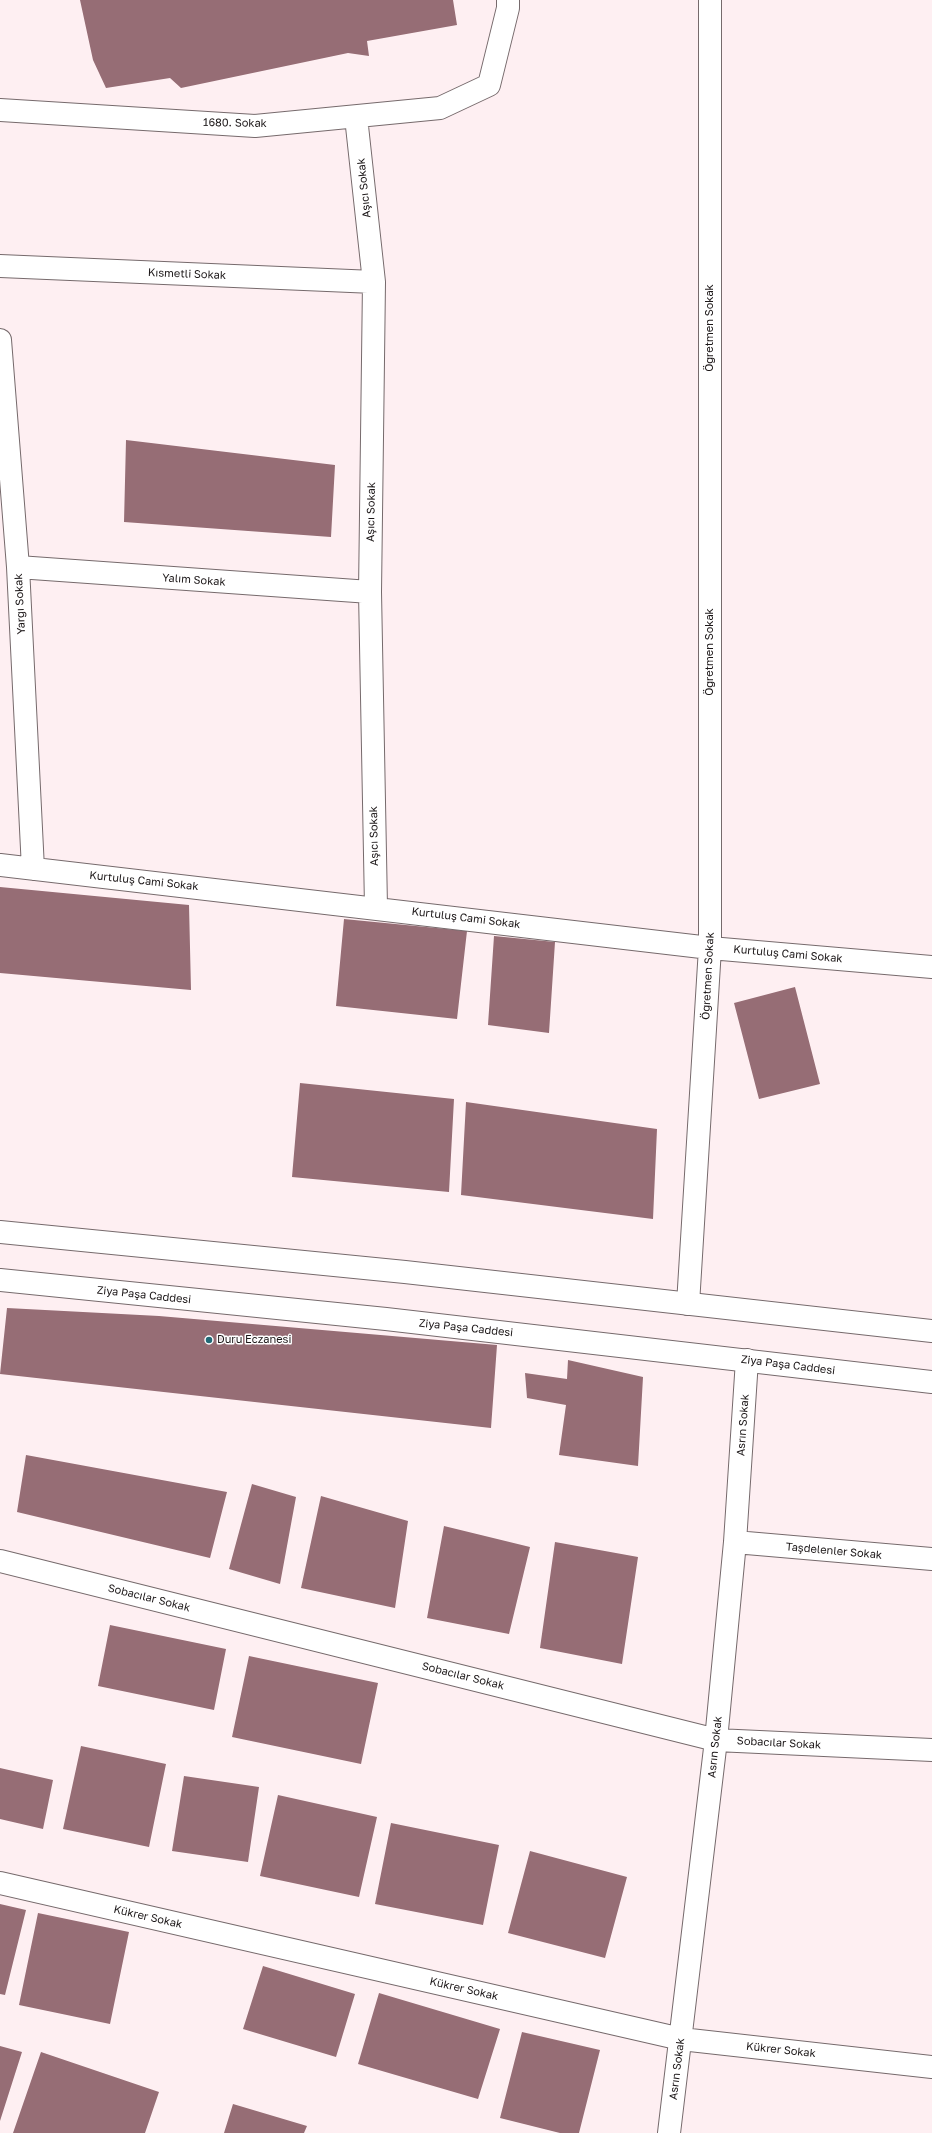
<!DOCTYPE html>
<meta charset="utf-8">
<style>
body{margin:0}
canvas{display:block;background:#feeff2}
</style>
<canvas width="932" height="2133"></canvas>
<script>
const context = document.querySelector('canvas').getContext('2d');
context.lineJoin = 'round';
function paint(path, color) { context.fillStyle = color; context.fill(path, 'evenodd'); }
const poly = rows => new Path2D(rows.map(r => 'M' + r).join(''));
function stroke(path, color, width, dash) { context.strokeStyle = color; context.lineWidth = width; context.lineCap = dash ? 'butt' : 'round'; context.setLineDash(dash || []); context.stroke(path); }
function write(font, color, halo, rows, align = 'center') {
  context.font = font + ' "Golos Text",sans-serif'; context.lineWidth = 3; context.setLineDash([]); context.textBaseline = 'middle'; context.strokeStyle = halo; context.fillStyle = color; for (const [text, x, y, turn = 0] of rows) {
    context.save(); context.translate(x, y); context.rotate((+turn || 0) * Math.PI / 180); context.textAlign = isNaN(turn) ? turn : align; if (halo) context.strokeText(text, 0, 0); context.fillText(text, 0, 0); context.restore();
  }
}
paint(poly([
 [80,0,453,0,457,25,367,41,369,56,348,53,181,88,170,78,106,88,93,60],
 [126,440,335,465,331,537,124,522],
 [0,887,189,905,191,990,0,973],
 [344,919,467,931,457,1019,336,1006],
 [494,936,555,942,549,1033,488,1025],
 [795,987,820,1084,759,1099,734,1003],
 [300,1083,454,1099,449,1192,292,1177],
 [466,1102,657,1129,653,1219,461,1195],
 [7,1308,159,1316,497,1345,491,1428,0,1374],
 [568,1360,643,1377,638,1466,559,1455,566,1405,527,1398,525,1373,567,1379],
 [26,1455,227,1492,210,1558,17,1512],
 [252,1484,296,1497,280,1584,229,1569],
 [321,1496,408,1521,395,1608,301,1588],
 [444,1526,530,1547,509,1634,427,1618],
 [555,1542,638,1557,622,1664,540,1648],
 [110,1625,226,1649,214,1710,98,1686],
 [249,1656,378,1683,361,1764,232,1737],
 [81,1746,166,1764,149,1847,63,1829],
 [0,1768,53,1780,43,1829,0,1819],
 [184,1776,259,1787,248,1862,172,1851],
 [278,1795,377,1817,359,1897,260,1876],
 [391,1823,499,1845,483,1925,375,1904],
 [530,1851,627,1877,605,1958,508,1933],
 [0,1904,26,1910,5,1995,0,1994],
 [38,1913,129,1932,110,2024,19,2005],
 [263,1966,355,1994,336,2057,243,2029],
 [379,1993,500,2029,478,2099,358,2064],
 [522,2032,600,2050,579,2133,560,2133,500,2118],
 [0,2046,22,2052,0,2121],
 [41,2052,159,2092,145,2133,13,2133],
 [233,2104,307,2126,304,2133,224,2133]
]), '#966d75');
const minor = poly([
 [0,110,255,126,440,108,489,85,508,8,508,0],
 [356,117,374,282,370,592,376,907],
 [0,266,374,282],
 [0,340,18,567,33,869],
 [18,567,370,592],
 [0,865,710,948,932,967],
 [688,1304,710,948,710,0],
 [735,1542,932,1559],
 [0,1561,716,1740,932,1750],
 [0,1883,681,2039,932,2067],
 [669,2133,716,1740,735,1542,747,1360]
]);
const major = poly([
 [0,1232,405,1272,932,1331],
 [0,1280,386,1319,932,1382]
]);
stroke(minor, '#766a6c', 24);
stroke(major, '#766a6c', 24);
stroke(minor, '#fff', 22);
stroke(major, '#fff', 22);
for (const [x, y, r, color] of [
 [209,1340,4,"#226a77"]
]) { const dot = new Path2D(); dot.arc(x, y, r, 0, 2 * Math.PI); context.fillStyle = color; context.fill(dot); stroke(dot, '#fff', 1.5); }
write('11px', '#1c1718', '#fff', [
 ["1680. Sokak",235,123,1],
 ["Aşıcı Sokak",364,188,-96],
 ["Kısmetli Sokak",187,274,2],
 ["Öğretmen Sokak",710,328,-90],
 ["Aşıcı Sokak",371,512,-89],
 ["Yalım Sokak",194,580,4],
 ["Yargı Sokak",20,604,-93],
 ["Öğretmen Sokak",710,652,-90],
 ["Aşıcı Sokak",374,836,-91],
 ["Kurtuluş Cami Sokak",144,881,6],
 ["Kurtuluş Cami Sokak",466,918,7],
 ["Kurtuluş Cami Sokak",788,954,5],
 ["Öğretmen Sokak",708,976,-87],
 ["Ziya Paşa Caddesi",144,1295,6],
 ["Ziya Paşa Caddesi",466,1328,6],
 ["Ziya Paşa Caddesi",788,1365,7],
 ["Asrın Sokak",743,1425,-86],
 ["Taşdelenler Sokak",834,1551,5],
 ["Sobacılar Sokak",149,1598,14],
 ["Sobacılar Sokak",463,1676,14],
 ["Sobacılar Sokak",779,1743,3],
 ["Asrın Sokak",715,1747,-84],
 ["Kükrer Sokak",148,1917,13],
 ["Kükrer Sokak",464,1989,13],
 ["Kükrer Sokak",781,2050,6],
 ["Asrın Sokak",677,2069,-83]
]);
write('11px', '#1c1718', '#fff', [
 ["Duru Eczanesi",217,1340]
], 'left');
</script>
